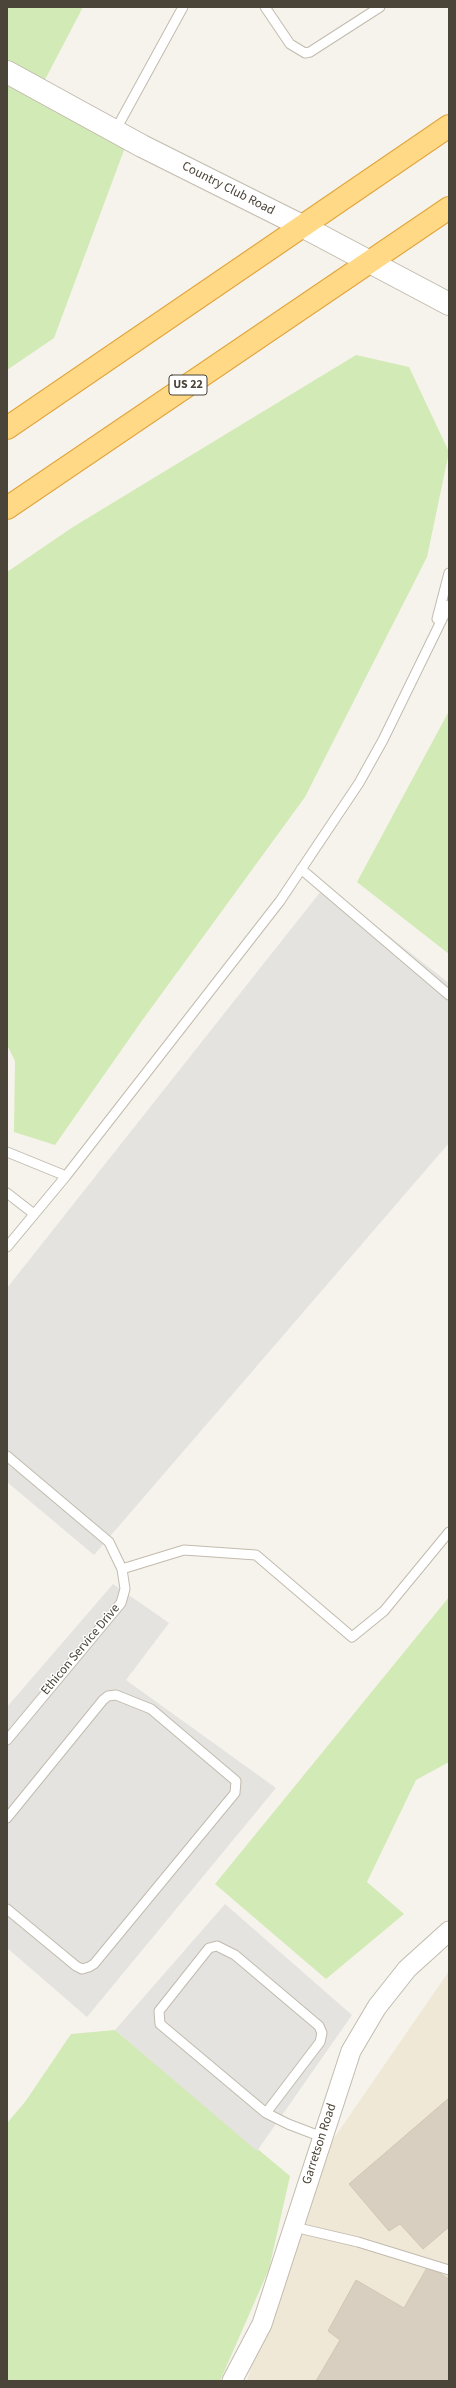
<!DOCTYPE html>
<style>
body{margin:0}
#map{position:relative;width:456px;height:2388px;overflow:hidden;background:#f6f3ec;font-family:"Source Sans 3",sans-serif}
canvas{display:block}
.frame{position:absolute;inset:0;border:8px solid #4b4439;pointer-events:none}
</style>
<div id="map">
<canvas width="456" height="2388"></canvas>
<div class="frame"></div>
</div>
<script>
const context = document.querySelector('canvas').getContext('2d');
context.lineJoin = 'round';
function paint(path, color) { context.fillStyle = color; context.fill(path, 'evenodd'); }
const poly = rows => new Path2D(rows.map(r => 'M' + r).join(''));
function stroke(path, color, width, dash) { context.strokeStyle = color; context.lineWidth = width; context.lineCap = dash ? 'butt' : 'round'; context.setLineDash(dash || []); context.stroke(path); }
function write(font, color, halo, rows, align = 'center') {
  context.font = font + ' "Source Sans 3",sans-serif'; context.lineWidth = 3; context.setLineDash([]); context.textBaseline = 'middle'; context.strokeStyle = halo; context.fillStyle = color; for (const [text, x, y, turn = 0] of rows) {
    context.save(); context.translate(x, y); context.rotate((+turn || 0) * Math.PI / 180); context.textAlign = isNaN(turn) ? turn : align; if (halo) context.strokeText(text, 0, 0); context.fillText(text, 0, 0); context.restore();
  }
}
paint(poly([
 [449,1971,449,2381,247,2381,310,2173]
]), '#efe8d6');
paint(poly([
 [7,7,83,7,37,95,127,142,54,338,7,370],
 [356,355,409,367,449,452,427,557,305,797,141,1022,55,1145,14,1132,15,1061,7,1045,7,572,73,527],
 [449,711,449,954,357,882],
 [449,1597,449,1762,416,1780,367,1882,404,1914,326,1979,215,1884],
 [115,2030,290,2176,269,2269,220,2381,7,2381,7,2123,25,2102,71,2034]
]), '#d2eab5');
paint(poly([
 [325,886,449,983,449,1143,94,1555,7,1482,7,1288],
 [113,1584,169,1623,126,1680,276,1788,87,2017,7,1948,7,1707],
 [225,1904,352,2015,257,2151,115,2030]
]), '#e5e3e0');
const building = poly([
 [449,2098,449,2227,423,2249,400,2224,389,2231,349,2184,449,2098],
 [428,2266,449,2279,449,2381,316,2381,340,2340,328,2331,356,2280,404,2308,428,2266]
]);
paint(building, '#d8cfc1');
stroke(building, '#d3c7b4', 1);
const service = poly([
 [265,7,290,44,305,53,310,52,380,7],
 [115,131,183,7],
 [437,619,449,573],
 [301,869,449,995],
 [7,1152,66,1176],
 [7,1193,34,1214],
 [7,1247,66,1176,280,901,359,783,383,740,449,605],
 [7,1456,109,1542,122,1569,125,1589,121,1603,7,1740],
 [122,1569,184,1550,256,1555,352,1637,384,1611,449,1532],
 [7,1818,103,1700,108,1696,116,1695,151,1709,236,1781,235,1793,94,1964,89,1967,82,1969,76,1966,7,1909],
 [266,2113,320,2042,322,2033,319,2026,235,1955,217,1946,209,1948,159,2011,160,2024,266,2113,288,2124,322,2137],
 [294,2227,358,2242,449,2270]
]);
const minor = poly([
 [232,2381,262,2324,351,2051,377,2007,407,1969,449,1931]
]);
const tertiary = poly([
 [7,72,142,146,302,226,449,304]
]);
const trunk = poly([
 [7,428,449,126],
 [7,508,449,208]
]);
stroke(service, '#c2bbae', 11);
stroke(minor, '#c2bbae', 21);
stroke(tertiary, '#c2bbae', 24);
stroke(trunk, '#e0a43c', 24);
stroke(service, '#fff', 9);
stroke(minor, '#fff', 19);
stroke(tertiary, '#fff', 22);
stroke(trunk, '#ffd985', 22);
for (const [x, y, w] of [
 [188,385,38]
]) { const box = new Path2D(); box.roundRect(x - w / 2, y - 10, w, 20, 3); context.fillStyle = '#fff'; context.fill(box); stroke(box, '#4b4439', 1); }
write('bold 12px', '#4b4439', null, [
 ["US 22",188,385]
]);
write('13px', '#4b4439', '#fff', [
 ["Country Club Road",228,189,27],
 ["Ethicon Service Drive",81,1650,-50],
 ["Garretson Road",320,2144,-72]
]);
</script>
